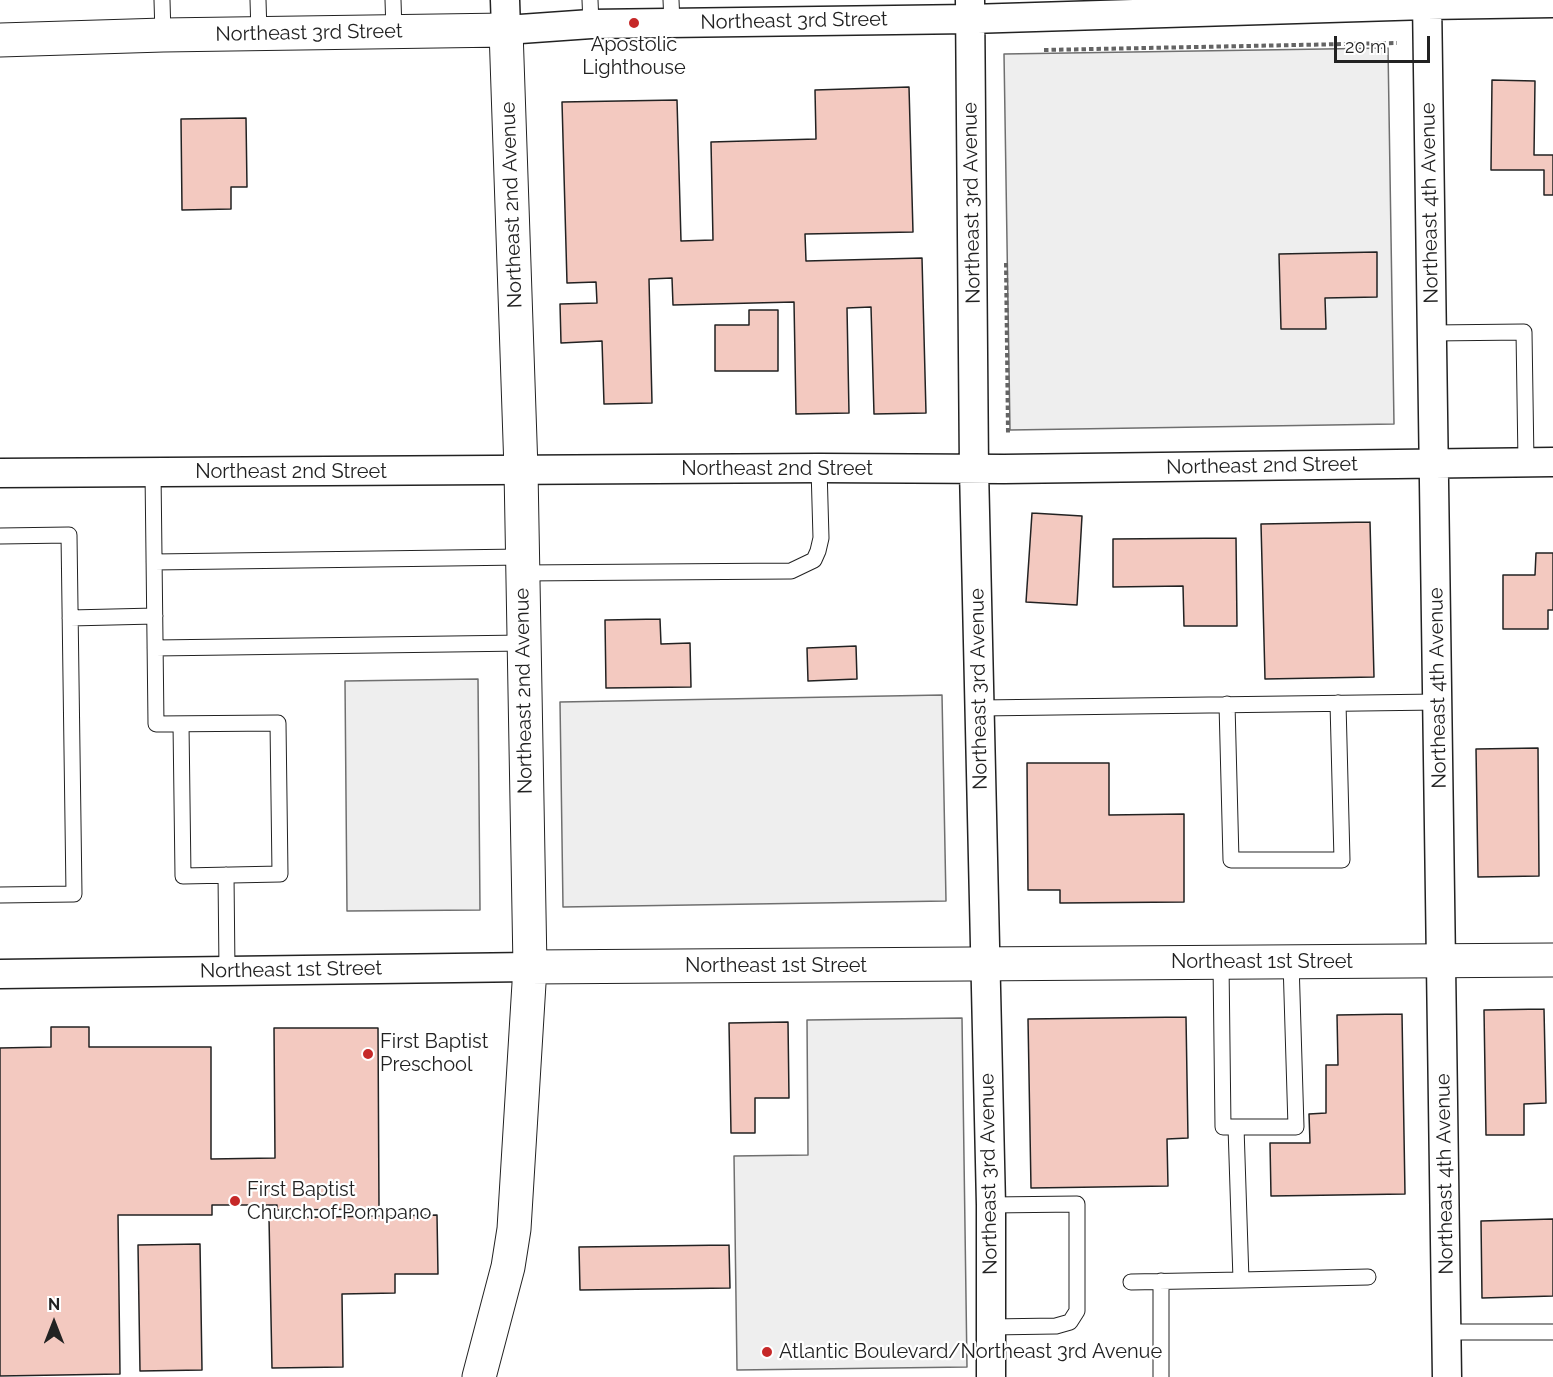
<!DOCTYPE html>
<style>
body{margin:0}
#map{position:relative;width:1553px;height:1377px;overflow:hidden;background:#fff;font-family:Raleway,sans-serif}
canvas{display:block}
.north{position:absolute;left:24px;top:1293px;width:60px;height:60px;-webkit-text-stroke:4px #fff;paint-order:stroke;rotate:0deg;font-size:16px;font-weight:700;line-height:24px;text-align:center;color:#222}
.north::after{content:'';display:block;margin:auto;width:21px;height:27px;background:#222;clip-path:polygon(50% 0,100% 100%,50% 72%,0 100%)}
.scale{position:absolute;left:1334px;top:36px;width:96px;height:27px;box-sizing:border-box;border:3px solid #222;border-top:0;padding-left:8px;font-size:18px;line-height:21px;white-space:nowrap;color:#222;-webkit-text-stroke:4px #fff;paint-order:stroke}
</style>
<div id="map">
<canvas width="1553" height="1377"></canvas>
<div class="north">N</div>
<div class="scale">20 m</div>
</div>
<script>
const context = document.querySelector('canvas').getContext('2d');
context.lineJoin = 'round';
function paint(path, color) { context.fillStyle = color; context.fill(path, 'evenodd'); }
const poly = rows => new Path2D(rows.map(r => 'M' + r).join(''));
function stroke(path, color, width, dash) { context.strokeStyle = color; context.lineWidth = width; context.lineCap = dash ? 'butt' : 'round'; context.setLineDash(dash || []); context.stroke(path); }
function write(font, color, halo, rows, align = 'center') {
  context.font = font + ' Raleway,sans-serif'; context.lineWidth = 4.5; context.setLineDash([]); context.textBaseline = 'middle'; context.strokeStyle = halo; context.fillStyle = color; for (const [text, x, y, turn = 0] of rows) {
    context.save(); context.translate(x, y); context.rotate((+turn || 0) * Math.PI / 180); context.textAlign = isNaN(turn) ? turn : align; if (halo) context.strokeText(text, 0, 0); context.fillText(text, 0, 0); context.restore();
  }
}
const green = poly([
 [1388,48,1394,424,1010,430,1004,54,1388,48],
 [478,679,480,910,347,911,345,681,478,679],
 [942,695,946,901,563,907,560,702,942,695],
 [962,1018,967,1367,737,1370,734,1156,808,1155,807,1020,962,1018]
]);
paint(green, '#eee');
stroke(green, '#6f6f6f', 1.5);
const building = poly([
 [1492,80,1535,81,1534,155,1553,155,1553,195,1544,195,1544,170,1491,170,1492,80],
 [909,87,913,232,805,234,806,261,922,258,926,413,874,414,871,307,847,308,849,413,796,414,794,302,673,305,672,278,649,279,652,403,604,404,602,341,561,343,560,304,597,303,596,282,567,283,562,102,677,100,681,241,713,240,711,142,816,139,815,90,909,87],
 [246,118,247,187,231,187,231,209,182,210,181,119,246,118],
 [1377,252,1377,297,1325,298,1326,329,1281,329,1279,254,1377,252],
 [749,310,778,310,778,371,715,371,715,325,749,325,749,310],
 [1032,513,1082,516,1077,605,1026,602,1032,513],
 [1370,522,1374,677,1265,679,1261,524,1370,522],
 [1236,538,1237,626,1184,626,1183,586,1113,587,1113,539,1236,538],
 [1536,553,1553,553,1553,610,1548,610,1548,629,1503,629,1503,575,1535,575,1536,553],
 [660,619,661,644,690,643,691,687,606,688,605,620,660,619],
 [856,646,857,679,808,681,807,648,856,646],
 [1538,748,1539,876,1478,877,1476,749,1538,748],
 [1027,763,1109,763,1109,815,1184,814,1184,902,1060,903,1060,890,1028,890,1027,763],
 [1544,1009,1546,1103,1524,1104,1524,1135,1486,1135,1484,1010,1544,1009],
 [1402,1014,1405,1194,1271,1196,1270,1143,1310,1143,1309,1114,1326,1113,1326,1065,1338,1065,1337,1015,1402,1014],
 [1186,1017,1188,1138,1167,1139,1168,1186,1031,1188,1028,1019,1186,1017],
 [788,1022,789,1098,755,1098,755,1133,731,1133,729,1023,788,1022],
 [51,1027,89,1027,89,1047,211,1047,211,1159,275,1158,274,1028,378,1028,379,1209,277,1210,277,1205,212,1205,212,1215,118,1215,120,1374,0,1376,0,1048,51,1047,51,1027],
 [437,1215,438,1274,395,1274,395,1293,342,1294,343,1367,272,1368,269,1218,437,1215],
 [1553,1219,1553,1296,1482,1298,1481,1221,1553,1219],
 [200,1244,202,1370,140,1371,138,1245,200,1244],
 [729,1245,730,1288,580,1290,579,1247,729,1245]
]);
paint(building, '#f3c9c0');
stroke(building, '#222', 1.5);
const service = poly([
 [162,0,163,35],
 [258,0,259,33],
 [393,0,394,31],
 [590,0,591,24],
 [671,0,672,23],
 [1432,333,1524,332,1526,462],
 [153,472,156,724,278,723,280,874,183,876,181,724],
 [0,536,69,535,74,894,0,895],
 [154,562,522,557],
 [522,573,791,571,814,560,818,551,821,538,819,468],
 [70,618,155,616],
 [155,648,524,643],
 [1227,704,1231,860,1342,860,1338,703],
 [980,708,1438,702],
 [226,875,227,970],
 [1221,963,1223,1127,1296,1127,1291,962],
 [991,1205,1077,1204,1077,1311,1070,1322,1056,1326,991,1327],
 [1241,1280,1368,1277],
 [1161,1281,1161,1377],
 [1131,1282,1241,1280,1236,1127],
 [1447,1332,1553,1332]
]);
const minor = poly([
 [505,0,506,30,591,24,970,19,1427,5,1553,3],
 [970,0,974,469,991,1205,991,1377],
 [1427,0,1447,1377],
 [0,473,819,468,1004,469,1553,462],
 [0,974,530,967]
]);
const tertiary = poly([
 [0,40,163,35,506,30,521,470,530,967,514,1229,508,1267,479,1377],
 [530,967,1553,960]
]);
stroke(service, '#222', 17);
stroke(minor, '#222', 31);
stroke(tertiary, '#222', 35);
stroke(poly([
 [1044,50,1397,43],
 [1006,263,1008,433]
]), '#646464', 4, [4.5, 3]);
stroke(service, '#fff', 15);
stroke(minor, '#fff', 28);
stroke(tertiary, '#fff', 33);
for (const [x, y, r, color] of [
 [634,23,6,"#c62828"],
 [368,1054,6,"#c62828"],
 [235,1201,6,"#c62828"],
 [767,1352,6,"#c62828"]
]) { const dot = new Path2D(); dot.arc(x, y, r, 0, 2 * Math.PI); context.fillStyle = color; context.fill(dot); stroke(dot, '#fff', 2); }
write('20px', '#222', '#fff', [
 ["Northeast 3rd Street",794,21,-1],
 ["Northeast 3rd Street",309,33,-1],
 ["Northeast 3rd Avenue",972,203,-91],
 ["Northeast 4th Avenue",1430,203,-91],
 ["Northeast 2nd Avenue",512,205,-92],
 ["Northeast 2nd Street",1262,466,-1],
 ["Northeast 2nd Street",777,469],
 ["Northeast 2nd Street",291,472],
 ["Northeast 4th Avenue",1438,688,-91],
 ["Northeast 3rd Avenue",979,689,-91],
 ["Northeast 2nd Avenue",524,691,-91],
 ["Northeast 1st Street",1262,962],
 ["Northeast 1st Street",776,966],
 ["Northeast 1st Street",291,970,-1],
 ["Northeast 3rd Avenue",989,1174,-91],
 ["Northeast 4th Avenue",1445,1174,-91]
]);
write('20px', '#222', '#fff', [
 ["Apostolic",634,45,"center"],
 ["Lighthouse",634,68,"center"],
 ["First Baptist",380,1042],
 ["Preschool",380,1065],
 ["First Baptist",247,1190],
 ["Church of Pompano",247,1213],
 ["Atlantic Boulevard/Northeast 3rd Avenue",779,1352]
], 'left');
</script>
